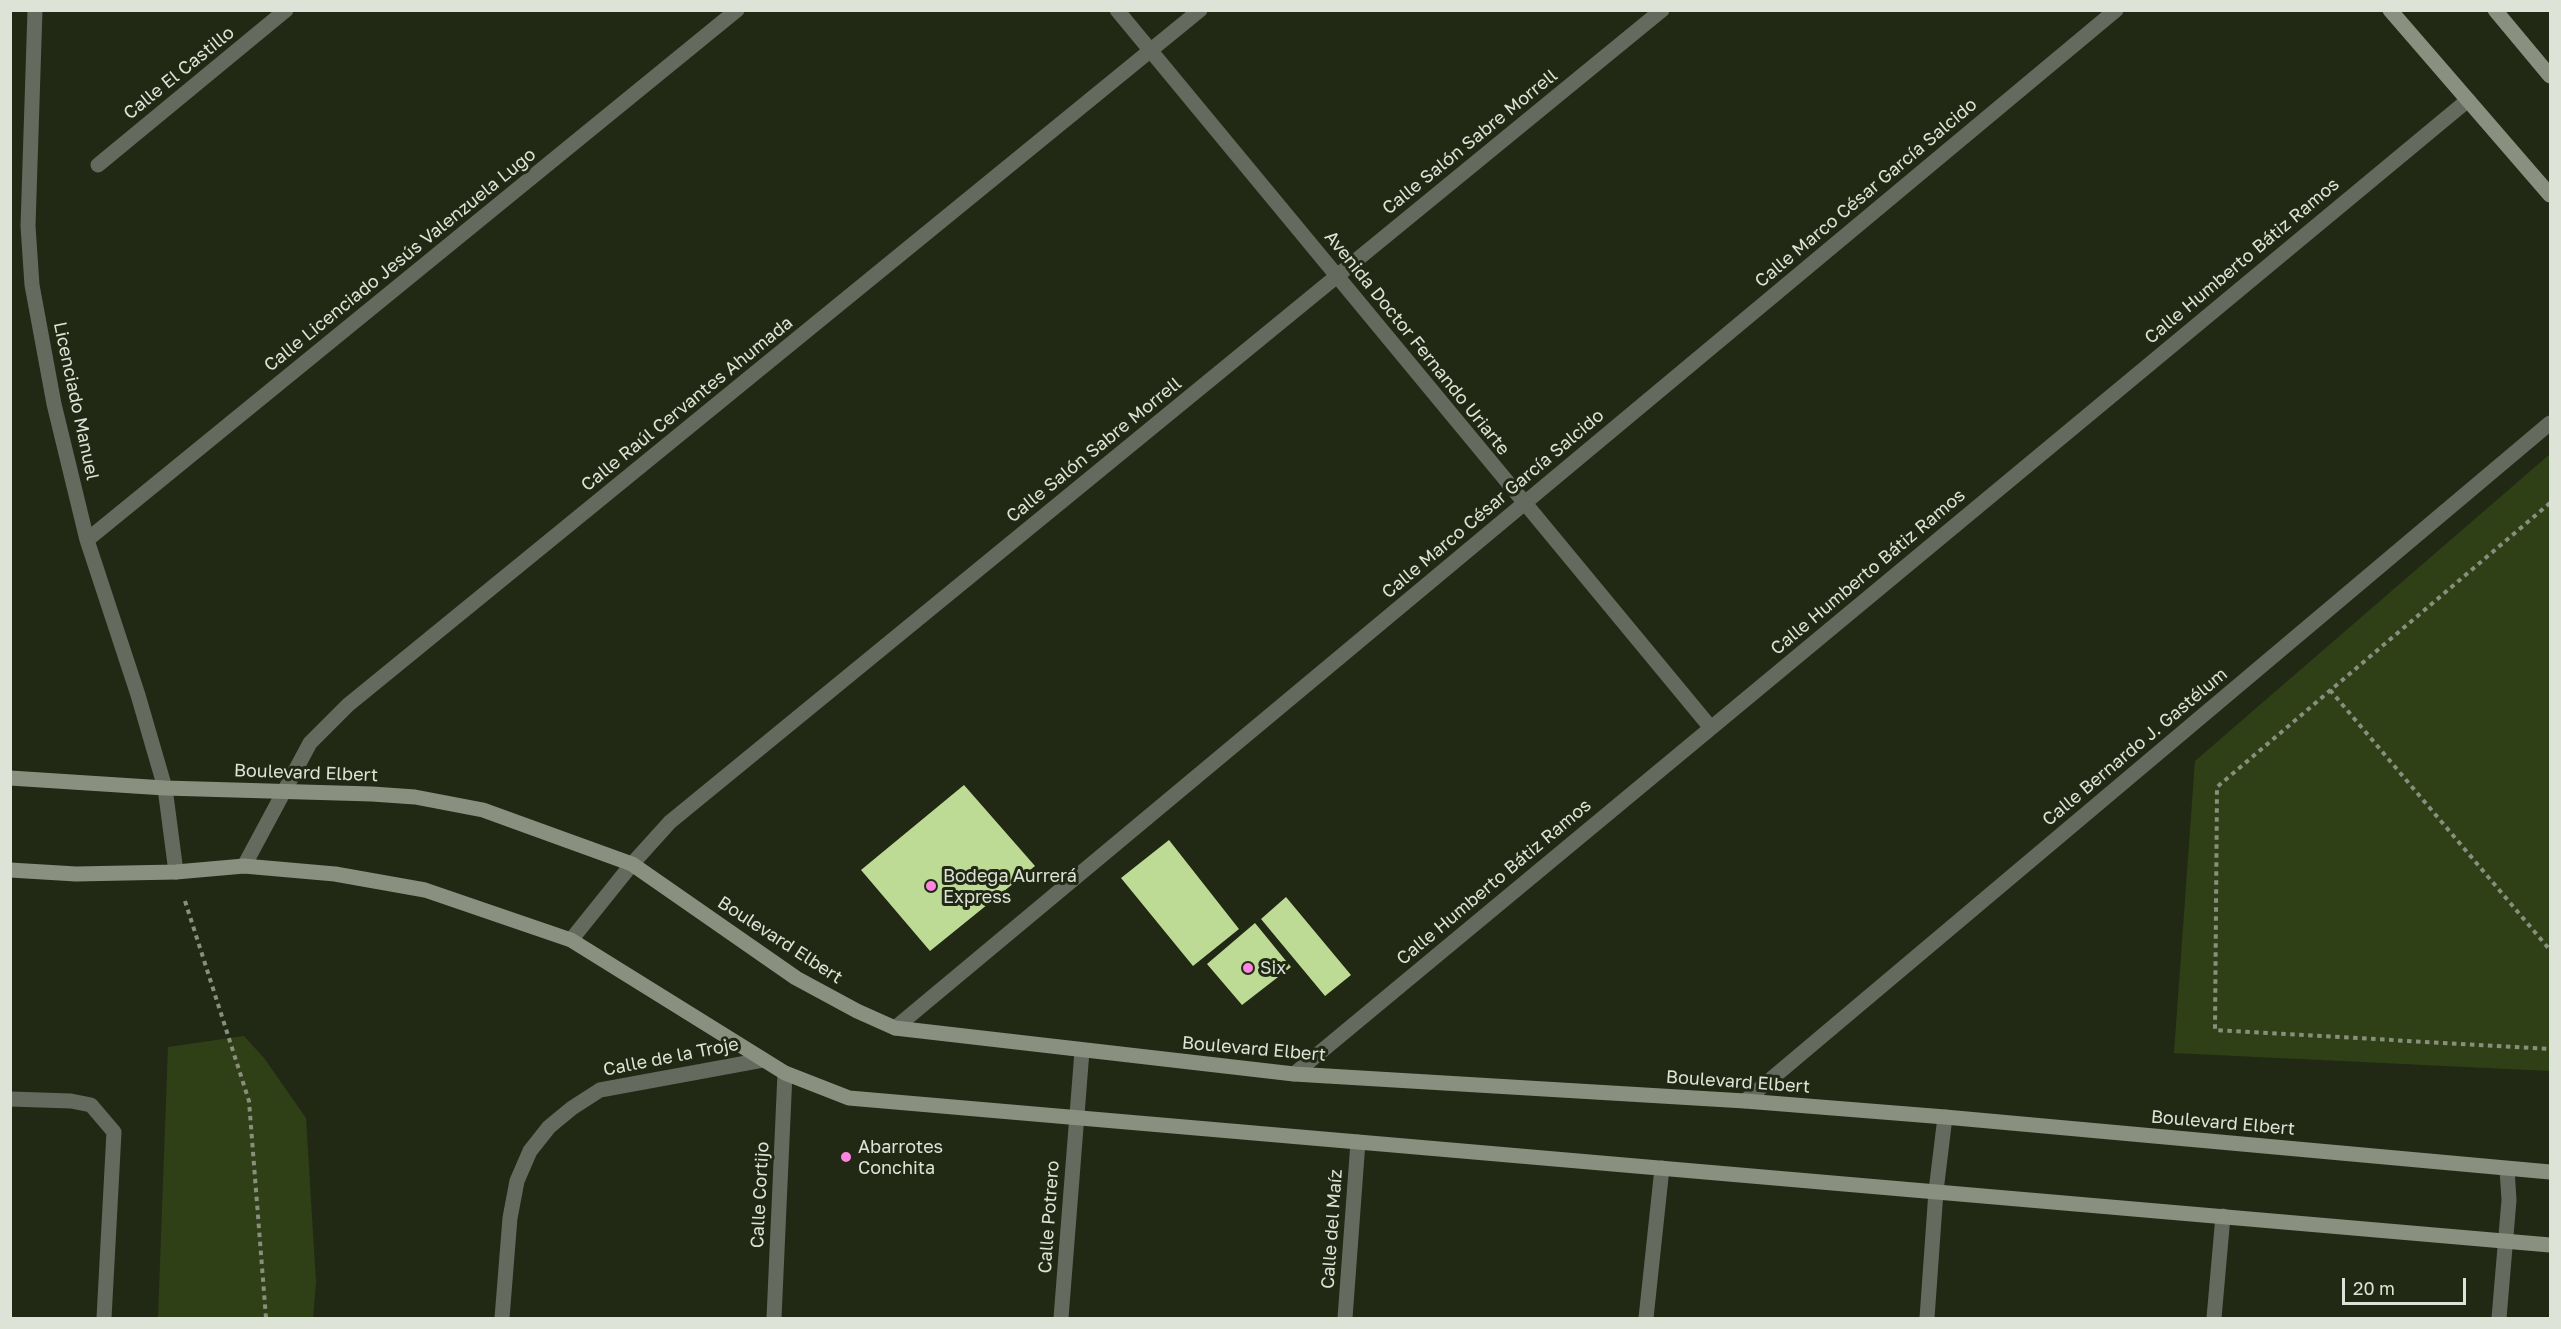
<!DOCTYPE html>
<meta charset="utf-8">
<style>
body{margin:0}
#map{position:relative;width:2561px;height:1329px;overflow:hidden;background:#212915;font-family:"Golos Text",sans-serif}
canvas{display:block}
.frame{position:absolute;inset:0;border:12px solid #dde3d6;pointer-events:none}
.scale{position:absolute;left:2342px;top:1278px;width:124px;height:27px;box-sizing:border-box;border:3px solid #dde3d6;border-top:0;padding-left:8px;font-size:18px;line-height:21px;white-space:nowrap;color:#dde3d6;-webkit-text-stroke:4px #212915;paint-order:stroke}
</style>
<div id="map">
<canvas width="2561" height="1329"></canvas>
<div class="frame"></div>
<div class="scale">20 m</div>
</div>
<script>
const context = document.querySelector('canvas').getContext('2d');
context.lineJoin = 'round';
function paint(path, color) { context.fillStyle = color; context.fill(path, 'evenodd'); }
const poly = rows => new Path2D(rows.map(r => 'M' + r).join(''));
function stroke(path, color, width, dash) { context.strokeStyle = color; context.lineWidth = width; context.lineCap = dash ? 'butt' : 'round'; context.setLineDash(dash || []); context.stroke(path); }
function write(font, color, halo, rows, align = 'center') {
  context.font = font + ' "Golos Text",sans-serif'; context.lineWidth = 6; context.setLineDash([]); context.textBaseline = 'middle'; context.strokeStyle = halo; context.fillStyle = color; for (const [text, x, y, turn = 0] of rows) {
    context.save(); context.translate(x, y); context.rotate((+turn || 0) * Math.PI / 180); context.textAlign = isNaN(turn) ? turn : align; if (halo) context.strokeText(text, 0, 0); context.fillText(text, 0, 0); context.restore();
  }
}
paint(poly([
 [2550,454,2550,1071,2174,1053,2195,761],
 [244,1036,264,1058,306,1118,316,1282,313,1318,158,1318,168,1047]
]), '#304016');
paint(poly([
 [964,785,1035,866,930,951,861,870],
 [1169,840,1239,929,1193,966,1121,878],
 [1286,897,1351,975,1325,996,1261,919],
 [1255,923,1291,967,1242,1005,1207,964]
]), '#bddb95');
stroke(poly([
 [2550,503,2217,787,2215,1030,2550,1049],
 [2330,690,2550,950],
 [185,901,249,1101,266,1318]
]), '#888f7f', 4, [4.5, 4.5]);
stroke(poly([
 [10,1099,71,1101,91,1105,114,1132,104,1318]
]), '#656a5f', 15);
stroke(poly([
 [35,10,28,226,32,285,54,404,87,540,138,695,165,788,176,872],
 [1117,10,1711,728],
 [98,165,286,10],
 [87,540,737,10],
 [244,866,310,743,348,705,1200,10],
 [571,940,632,864,670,822,1662,10],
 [895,1028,2116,10],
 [1294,1074,2468,100],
 [1745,1101,2550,423],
 [502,1318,510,1218,517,1181,530,1151,549,1127,572,1108,600,1090,763,1060],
 [774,1318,785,1073],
 [1061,1318,1082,1051],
 [1345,1318,1358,1142],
 [1646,1318,1662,1168],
 [1927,1318,1936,1191,1945,1117],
 [2214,1318,2223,1216],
 [2499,1318,2509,1200,2507,1169]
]), '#656a5f', 15);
stroke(poly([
 [2390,10,2550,195],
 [2495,10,2550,76],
 [10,778,165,788,372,794,415,797,483,810,632,864,796,978,857,1011,895,1028,1294,1074,1745,1101,1945,1117,2550,1172],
 [10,870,76,874,176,872,244,866,335,874,425,890,571,940,785,1073,849,1098,2550,1245]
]), '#899080', 15);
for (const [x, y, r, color] of [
 [931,886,6,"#fe86e0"],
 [1248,968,6,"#fe86e0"],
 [846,1157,6,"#fe86e0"]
]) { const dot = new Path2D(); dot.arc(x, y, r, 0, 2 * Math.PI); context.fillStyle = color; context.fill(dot); stroke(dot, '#212915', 2); }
write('18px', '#dde3d6', '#212915', [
 ["Calle El Castillo",179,73,-39],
 ["Calle Salón Sabre Morrell",1470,142,-39],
 ["Calle Marco César García Salcido",1866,193,-40],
 ["Calle Licenciado Jesús Valenzuela Lugo",400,260,-39],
 ["Calle Humberto Bátiz Ramos",2242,261,-40],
 ["Avenida Doctor Fernando Uriarte",1417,343,51],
 ["Licenciado Manuel",76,401,78],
 ["Calle Raúl Cervantes Ahumada",687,404,-39],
 ["Calle Salón Sabre Morrell",1094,450,-39],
 ["Calle Marco César García Salcido",1493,504,-40],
 ["Calle Humberto Bátiz Ramos",1868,572,-40],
 ["Calle Bernardo J. Gastélum",2135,747,-40],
 ["Boulevard Elbert",306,773,2],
 ["Calle Humberto Bátiz Ramos",1494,882,-40],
 ["Boulevard Elbert",780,940,33],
 ["Boulevard Elbert",1254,1049,5],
 ["Calle de la Troje",671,1057,-11],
 ["Boulevard Elbert",1738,1082,4],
 ["Boulevard Elbert",2223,1123,5],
 ["Calle Cortijo",760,1195,-87],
 ["Calle Potrero",1049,1217,-86],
 ["Calle del Maíz",1332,1229,-86]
]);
write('18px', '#dde3d6', '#212915', [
 ["Bodega Aurrerá",943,876],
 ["Express",943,897],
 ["Six",1260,968],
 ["Abarrotes",858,1147],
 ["Conchita",858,1168]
], 'left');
</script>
